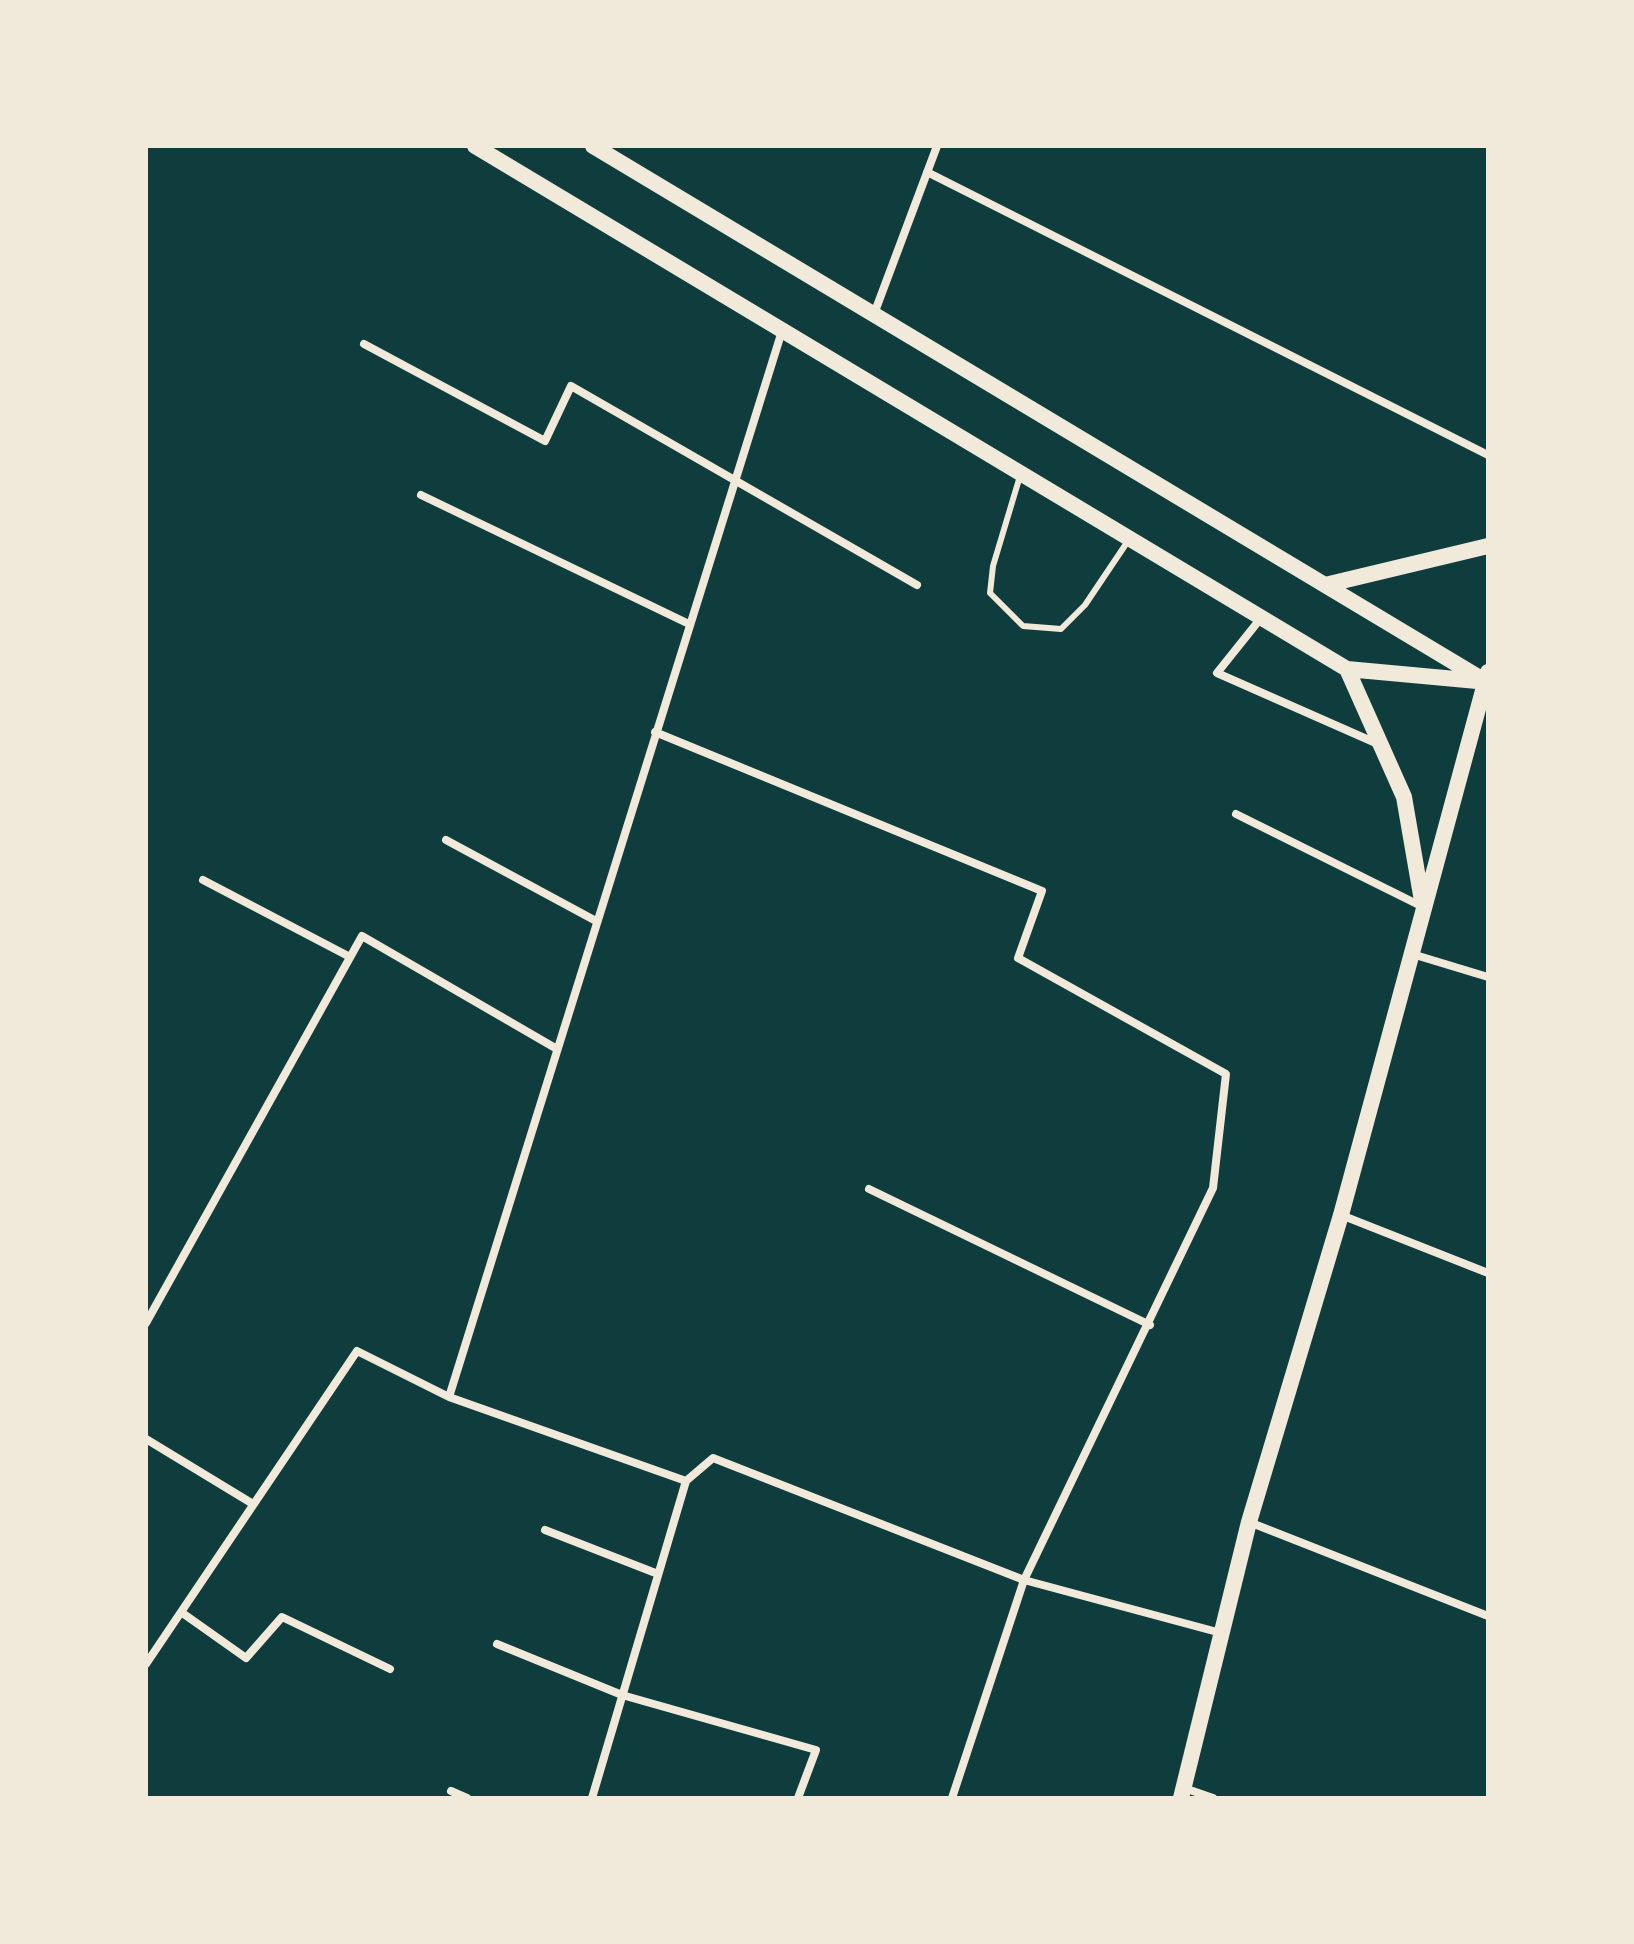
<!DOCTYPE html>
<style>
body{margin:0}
#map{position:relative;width:1634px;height:1944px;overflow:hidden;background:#0f3d3e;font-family:"Varela Round",sans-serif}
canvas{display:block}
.frame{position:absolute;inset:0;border:148px solid #f1e9da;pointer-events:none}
</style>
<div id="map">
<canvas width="1634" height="1944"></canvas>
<div class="frame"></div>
</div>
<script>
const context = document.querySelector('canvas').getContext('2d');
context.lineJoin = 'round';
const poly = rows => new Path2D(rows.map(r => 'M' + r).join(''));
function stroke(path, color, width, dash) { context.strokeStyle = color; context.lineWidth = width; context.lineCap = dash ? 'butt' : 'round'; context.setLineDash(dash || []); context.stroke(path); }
stroke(poly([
 [1020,476,993,566,990,593,1023,626,1061,629,1085,605,1128,541]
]), '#f1e9da', 6);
stroke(poly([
 [927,172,1488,455],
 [874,314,937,146],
 [364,344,545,441,571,386,917,585],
 [421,495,689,624],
 [1261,618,1217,673,1378,744],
 [655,732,1042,891,1018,958,1226,1074,1213,1188,1024,1580,952,1798],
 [1236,814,1421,906],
 [446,840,596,921],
 [203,880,350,957],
 [1412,954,1488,977],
 [869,1189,1150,1325],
 [1341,1215,1488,1273],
 [146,1323,362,936,557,1049],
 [449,1397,782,331],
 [146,1439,253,1504],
 [1249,1522,1488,1616],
 [545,1530,658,1574],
 [181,1612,246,1658,282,1617,390,1669],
 [497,1644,622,1695,816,1750,798,1798],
 [146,1664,357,1351,449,1397,686,1481,713,1458,1024,1580,1221,1633],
 [1184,1788,1213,1798],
 [451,1791,467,1798],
 [592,1798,686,1481]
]), '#f1e9da', 8);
stroke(poly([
 [475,146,1347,669,1488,682],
 [593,146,1480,678],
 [1325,585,1488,546],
 [1347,669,1404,797,1422,901],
 [1181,1798,1249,1522,1341,1215,1488,672]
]), '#f1e9da', 16);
</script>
